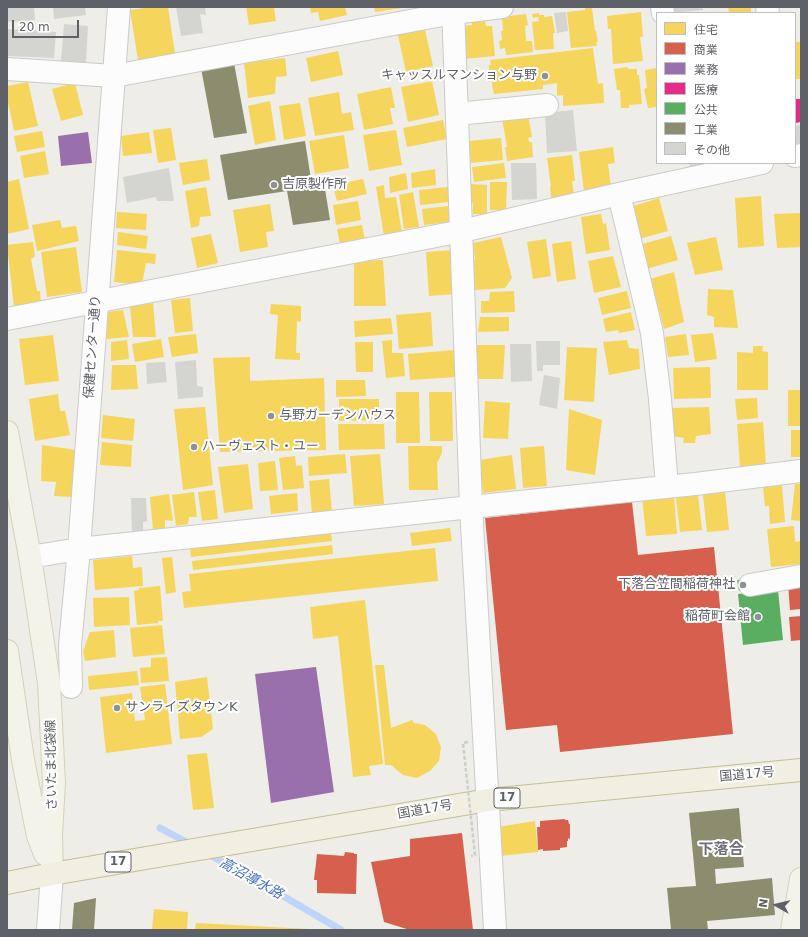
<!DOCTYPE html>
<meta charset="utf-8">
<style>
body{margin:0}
#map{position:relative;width:808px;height:937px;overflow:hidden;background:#eeede8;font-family:"DejaVu Sans","Noto Sans JP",sans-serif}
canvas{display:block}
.frame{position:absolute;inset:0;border:8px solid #5d6066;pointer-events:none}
.legend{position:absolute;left:656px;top:12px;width:140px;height:152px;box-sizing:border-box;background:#fff;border:1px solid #bebfc2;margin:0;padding:5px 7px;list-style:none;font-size:12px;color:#5d6066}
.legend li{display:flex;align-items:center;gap:8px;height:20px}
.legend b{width:20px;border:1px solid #bebfc2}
.north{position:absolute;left:756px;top:885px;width:40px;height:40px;-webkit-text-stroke:3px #fff;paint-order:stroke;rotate:278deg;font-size:11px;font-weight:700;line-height:16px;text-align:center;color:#5d6066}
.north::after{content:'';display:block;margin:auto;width:14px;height:18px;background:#5d6066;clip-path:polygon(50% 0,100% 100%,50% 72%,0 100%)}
.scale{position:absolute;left:12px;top:20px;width:67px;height:18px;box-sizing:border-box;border:2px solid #5d6066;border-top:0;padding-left:5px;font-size:12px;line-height:14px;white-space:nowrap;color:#5d6066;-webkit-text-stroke:3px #fff;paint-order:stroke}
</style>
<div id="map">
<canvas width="808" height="937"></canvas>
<div class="frame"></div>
<ul class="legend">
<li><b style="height:11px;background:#f6d55c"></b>住宅</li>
<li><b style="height:11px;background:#d6604d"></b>商業</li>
<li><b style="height:11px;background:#9970ab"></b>業務</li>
<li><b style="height:11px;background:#e7298a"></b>医療</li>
<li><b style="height:11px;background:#5aae61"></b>公共</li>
<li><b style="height:11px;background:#8c8c6e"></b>工業</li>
<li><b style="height:11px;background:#d4d4d1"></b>その他</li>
</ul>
<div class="north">N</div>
<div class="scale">20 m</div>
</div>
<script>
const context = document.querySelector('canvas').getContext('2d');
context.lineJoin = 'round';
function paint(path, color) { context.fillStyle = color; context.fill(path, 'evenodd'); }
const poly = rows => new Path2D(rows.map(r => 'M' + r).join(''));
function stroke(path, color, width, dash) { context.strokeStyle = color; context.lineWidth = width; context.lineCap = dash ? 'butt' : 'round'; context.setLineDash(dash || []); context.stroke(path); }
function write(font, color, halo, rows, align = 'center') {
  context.font = font + ' "DejaVu Sans","Noto Sans JP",sans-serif'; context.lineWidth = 4; context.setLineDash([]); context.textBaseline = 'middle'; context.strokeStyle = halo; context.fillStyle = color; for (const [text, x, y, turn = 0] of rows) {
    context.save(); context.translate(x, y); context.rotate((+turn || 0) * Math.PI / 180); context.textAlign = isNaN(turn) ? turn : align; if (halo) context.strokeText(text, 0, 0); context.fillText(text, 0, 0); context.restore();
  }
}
paint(poly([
 [152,7,168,7,175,54,138,60,130,10],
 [246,7,274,7,276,21,249,25],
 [310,7,345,7,347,15,320,21,318,12,311,13],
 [374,7,402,7,402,8,375,12],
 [728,7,751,7,751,13,729,13],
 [585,8,592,8,595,31,596,31,598,42,596,42,597,46,571,48,567,12,585,10],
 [641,12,643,37,640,37,643,61,613,64,611,29,608,29,607,16],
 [539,13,539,15,544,15,544,17,552,16,555,33,553,33,554,49,535,50,532,22,539,21,538,17,533,18,532,14],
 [526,14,528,25,525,26,526,41,532,41,533,52,506,55,505,48,500,49,499,41,502,40,501,31,503,31,502,17],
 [485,21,486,26,492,26,495,56,463,59,461,26,472,25,472,22],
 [424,25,433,66,406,72,397,31],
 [795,42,801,42,801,79,795,79],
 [593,48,598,84,603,83,604,103,563,106,563,95,557,96,557,83,543,85,543,89,494,94,491,80,493,80,492,72,489,73,489,65,491,65,490,60],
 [338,51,343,75,311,82,306,58],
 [285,58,287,76,276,77,275,94,248,98,244,63],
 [628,67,628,69,637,69,637,75,639,75,642,104,629,105,629,108,621,108,620,90,617,90,614,69],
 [657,68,657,107,648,108,644,89,647,88,645,70],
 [432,81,439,115,408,122,401,87],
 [28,82,38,126,14,131,7,98,7,86],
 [75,83,83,115,61,121,52,89],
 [391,87,395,108,390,108,393,124,364,130,357,94],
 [339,92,342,114,351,112,354,130,315,136,308,98],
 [270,101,276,140,255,145,248,106],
 [300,103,306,136,284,140,279,106],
 [528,115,532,137,528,138,529,142,532,142,533,157,507,161,505,147,507,147,502,119],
 [443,120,447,139,407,147,403,128],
 [171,128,176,160,158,163,153,130],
 [396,130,402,165,369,171,363,135],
 [42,131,45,147,17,152,14,136],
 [149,132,152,153,123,156,121,136],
 [344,135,349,168,315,174,309,141],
 [501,138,503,160,471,163,469,141],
 [613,147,615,163,608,164,611,187,584,192,579,152],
 [45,151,49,174,24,178,20,156],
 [572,155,575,181,572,181,574,195,551,198,550,187,551,187,547,158],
 [207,159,210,180,183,185,179,163],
 [504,163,506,178,474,182,472,167],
 [435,169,436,185,412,188,411,173],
 [406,173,408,189,390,193,389,177],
 [19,179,29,229,7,234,7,182],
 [363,179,367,194,337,201,333,185],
 [490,182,507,182,506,210,490,210],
 [469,184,487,185,487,214,473,214,473,203,469,203],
 [384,185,385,198,396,197,402,233,384,236,376,187],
 [206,187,211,216,200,217,199,226,191,228,185,191],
 [448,187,450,202,420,205,419,190],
 [413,192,419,227,404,229,399,195],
 [761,196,764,246,738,248,735,198],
 [659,198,668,231,639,239,630,207],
 [358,201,361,220,336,225,333,205],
 [270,204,274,231,266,232,268,247,240,252,233,210],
 [448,206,450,222,424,225,422,209],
 [117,212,147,214,146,230,116,228],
 [801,213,801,247,777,248,774,214],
 [601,214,603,224,606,223,610,250,586,254,581,217],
 [60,220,62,228,76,226,79,241,37,251,32,225],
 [362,225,365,240,340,245,337,229],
 [118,232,148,236,146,249,117,245],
 [211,234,218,263,197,268,191,238],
 [671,236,678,260,646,269,639,245],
 [501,237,512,278,505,288,475,290,471,261,475,260,473,243],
 [716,237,723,270,695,275,687,243],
 [546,239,551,276,533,279,527,242],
 [571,241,576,279,557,282,552,244],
 [33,242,35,256,31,259,37,291,40,291,41,303,14,307,7,245],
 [76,247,82,292,47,297,41,252],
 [117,250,156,254,155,264,146,263,142,285,114,282],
 [454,250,457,294,429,296,426,252],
 [613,256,621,287,594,293,588,261],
 [383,260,386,306,354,306,354,261],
 [674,272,684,322,664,329,659,310,655,310,652,299,656,298,650,279],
 [708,289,733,290,738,328,714,327,714,317,707,315],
 [514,291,515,312,481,313,481,301,489,301,490,292],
 [627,291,631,308,602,315,598,298],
 [190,298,193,331,175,333,171,300],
 [153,303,156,337,133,337,130,307],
 [271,304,301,306,301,322,297,321,296,353,300,353,300,360,275,359,278,315,270,314],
 [123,310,129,337,106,339,106,312],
 [431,312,433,346,399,349,396,315],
 [631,312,635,330,619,333,618,330,606,332,603,319],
 [480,317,509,317,509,331,478,332],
 [391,318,393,334,355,337,354,321],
 [713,333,717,359,695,362,691,335],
 [196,334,198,353,172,357,168,337],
 [686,334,689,355,668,357,665,337],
 [53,335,59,381,25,385,19,339],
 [161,339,164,357,135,362,132,344],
 [127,340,129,359,111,361,111,342],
 [392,340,392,353,403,353,405,376,386,378,382,341],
 [627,340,629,348,639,349,640,369,609,375,603,342],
 [355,342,373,342,373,372,356,372],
 [477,345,505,345,503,379,477,379],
 [753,346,763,346,762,351,768,352,768,390,737,390,737,352,753,353],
 [567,347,597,348,594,402,564,400],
 [454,350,456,377,410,380,408,354],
 [250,357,250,381,324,378,326,450,220,452,213,358],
 [112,365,136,365,138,389,111,390],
 [710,367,711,398,674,399,673,368],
 [336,380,365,380,366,396,336,397],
 [788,390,801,390,801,426,788,426],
 [396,392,419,392,420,443,396,443],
 [429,392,452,392,453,441,430,441],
 [58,394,60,411,65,411,70,435,35,441,29,399],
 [757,398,758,418,737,420,735,399],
 [339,399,379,399,379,420,339,421],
 [485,401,510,403,508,439,483,438],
 [205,407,213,485,183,490,174,409],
 [709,407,711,434,696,436,695,443,683,443,684,438,672,436,671,408],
 [569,409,602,420,595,475,566,470],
 [103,415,135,419,133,441,101,438],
 [763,422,766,465,740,467,737,424],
 [338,424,384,424,385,449,339,450],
 [791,430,801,430,801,457,791,457],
 [102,442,132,445,131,467,100,465],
 [42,445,76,450,72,497,54,496,56,482,41,481],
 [408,446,442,446,442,453,437,463,438,490,409,490],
 [544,446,547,486,523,488,520,448],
 [345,454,347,473,309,476,308,457],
 [380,454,384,504,354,506,350,456],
 [512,455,516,489,483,493,479,460],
 [295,456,296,466,302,465,304,488,283,490,279,458],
 [275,461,278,490,260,491,258,463],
 [248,464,253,509,224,513,218,467],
 [329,479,332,512,312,514,309,481],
 [795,484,801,484,801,521,791,520],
 [782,485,785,522,770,524,769,506,765,506,763,486],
 [215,490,218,519,202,521,198,492],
 [194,492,197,517,189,517,188,524,176,526,172,495],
 [725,492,729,530,707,532,703,495],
 [297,493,298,511,271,514,269,496],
 [169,494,173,521,165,520,165,528,153,530,150,497],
 [674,495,677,534,646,536,642,497],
 [698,495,702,530,680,532,676,498],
 [794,526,795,542,801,541,801,564,771,567,767,529],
 [450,528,452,541,412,546,410,533],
 [331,532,332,541,191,557,190,547],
 [332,545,333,554,193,570,192,561],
 [435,548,438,581,184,608,182,592,191,591,189,574],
 [132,556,133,568,142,567,143,586,95,590,93,560],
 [172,557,176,592,166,594,162,558],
 [160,586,163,621,158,621,158,623,137,625,134,591,139,590,139,588],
 [129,597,130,625,94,627,93,598],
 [365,600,383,764,369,766,371,775,353,777,338,636,313,639,310,607],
 [162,625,165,654,133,657,130,628],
 [114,630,116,657,85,661,83,651,90,632],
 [167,657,169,681,141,683,140,668,151,667,151,658],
 [375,665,384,665,391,728,412,720,414,723,425,725,436,734,441,747,439,761,430,771,417,778,403,775,391,765,385,765],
 [137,671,139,685,89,690,88,676],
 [207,677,213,729,201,737,180,739,175,682],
 [165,684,172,744,106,753,100,697,132,693,135,721,145,720,140,687],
 [207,753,214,808,193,810,187,755],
 [535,821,538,852,499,856,498,827],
 [154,909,188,912,187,930,152,930],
 [196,923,309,929,309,930,195,930]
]), '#f6d55c');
paint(poly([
 [632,502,638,555,714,547,733,734,560,752,557,725,506,730,485,518],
 [801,583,801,609,790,610,788,584],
 [801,616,801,640,791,641,789,617],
 [565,819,565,820,568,820,569,824,570,824,570,839,568,838,568,841,567,841,567,847,560,848,560,850,543,851,543,849,538,850,537,827,540,827,540,821],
 [462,833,473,930,410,930,384,922,371,862,410,856,410,839],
 [345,852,354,853,354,854,357,854,356,894,317,893,317,880,314,880,317,854,344,856]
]), '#d6604d');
paint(poly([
 [88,132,92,163,61,166,58,136],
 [316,667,334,792,271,803,255,674]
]), '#9970ab');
paint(poly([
 [795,99,801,99,801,122,795,123]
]), '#e7298a');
paint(poly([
 [747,579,748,590,739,591,737,580],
 [778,590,783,640,743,645,738,594]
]), '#5aae61');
paint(poly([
 [234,63,247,133,214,138,201,68],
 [305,141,311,179,323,177,330,220,293,225,287,191,228,200,220,155],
 [739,808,744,867,715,869,716,884,772,878,775,915,707,921,708,930,671,930,667,888,696,886,689,813],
 [96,898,94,930,72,930,74,903]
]), '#8c8c6e');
stroke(poly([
 [160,828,192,845],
 [206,853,254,879,341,930]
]), '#bcd5f8', 7);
paint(poly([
 [7,7,34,7,35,20,7,22],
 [53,7,85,7,86,15,54,19],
 [176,7,205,7,206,15,200,14,203,33,181,36],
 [671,7,703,7,703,10,672,13],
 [566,12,568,31,557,33,554,13],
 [64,24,88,26,86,63,61,61],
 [7,29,56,32,54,58,7,56],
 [573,110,577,151,547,153,545,113],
 [800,125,801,143,795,144,795,126],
 [511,163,536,163,537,199,512,200],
 [689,163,716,163,716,164,690,167],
 [169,168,174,201,157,201,156,197,127,203,123,177],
 [536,341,560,341,560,365,543,365,543,371,537,371],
 [510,344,531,344,532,381,511,382],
 [196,360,197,386,203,387,203,397,178,399,175,362],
 [165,362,167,382,147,384,146,363],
 [544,375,560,378,557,409,539,405],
 [131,498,146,498,147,521,143,522,143,532,132,532]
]), '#d4d4d1');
const minor = poly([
 [453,7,471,507,495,930],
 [662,7,663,13],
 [767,7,768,13],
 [7,69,114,76,453,13,502,7],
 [457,114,547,105],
 [795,156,801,155],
 [619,194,652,333,660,399,667,487],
 [7,319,462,231,619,194,762,163],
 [30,557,79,549,471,507,695,484,801,471],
 [750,585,801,576],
 [71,687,70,645,79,549,119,7],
 [48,930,52,874]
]);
const major = poly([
 [7,432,30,557,49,683,54,783,51,834,52,874],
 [7,651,23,760,38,836,45,854],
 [792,930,801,879]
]);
const highway = poly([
 [7,883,52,874,488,800,801,770]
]);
stroke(minor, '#cacbca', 24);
stroke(major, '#d6d2b6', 24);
stroke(highway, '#c6be94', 24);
stroke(minor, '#fcfcfc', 22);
stroke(major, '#f3f3e9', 22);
stroke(highway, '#f0efe2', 22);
stroke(poly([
 [468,742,463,743,475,855,471,856]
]), '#cccfce', 2.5, [4, 2]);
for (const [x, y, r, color] of [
 [545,76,4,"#909194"],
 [274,185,4,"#909194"],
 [271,416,4,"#909194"],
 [194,447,4,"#909194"],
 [743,585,4,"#909194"],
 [758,617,4,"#909194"],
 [117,708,4,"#909194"]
]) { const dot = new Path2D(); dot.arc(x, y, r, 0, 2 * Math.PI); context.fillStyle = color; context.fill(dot); stroke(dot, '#fff', 1.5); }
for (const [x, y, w] of [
 [507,798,26],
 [118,862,26]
]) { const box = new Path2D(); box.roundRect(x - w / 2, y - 10, w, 20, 3); context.fillStyle = '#fff'; context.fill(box); stroke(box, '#5d6066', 1); }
write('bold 12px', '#5d6066', null, [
 ["17",507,798],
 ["17",118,862]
]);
write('13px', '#5d6066', '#fff', [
 ["キャッスルマンション与野",537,76,"right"],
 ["吉原製作所",282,185],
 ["与野ガーデンハウス",279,416],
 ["ハーヴェスト・ユー",202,447],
 ["下落合笠間稲荷神社",735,585,"right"],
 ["稲荷町会館",750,617,"right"],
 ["サンライズタウンK",125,708]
], 'left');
write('13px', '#5d6066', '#fff', [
 ["保健センター通り",93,347,-86],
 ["さいたま北袋線",52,765,-91],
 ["国道17号",747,775,-5],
 ["国道17号",425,810,-10]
]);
write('italic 14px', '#4771c4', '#fff', [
 ["高沼導水路",251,879,29]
]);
write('bold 15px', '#6e7278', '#fff', [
 ["下落合",721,850]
]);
</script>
